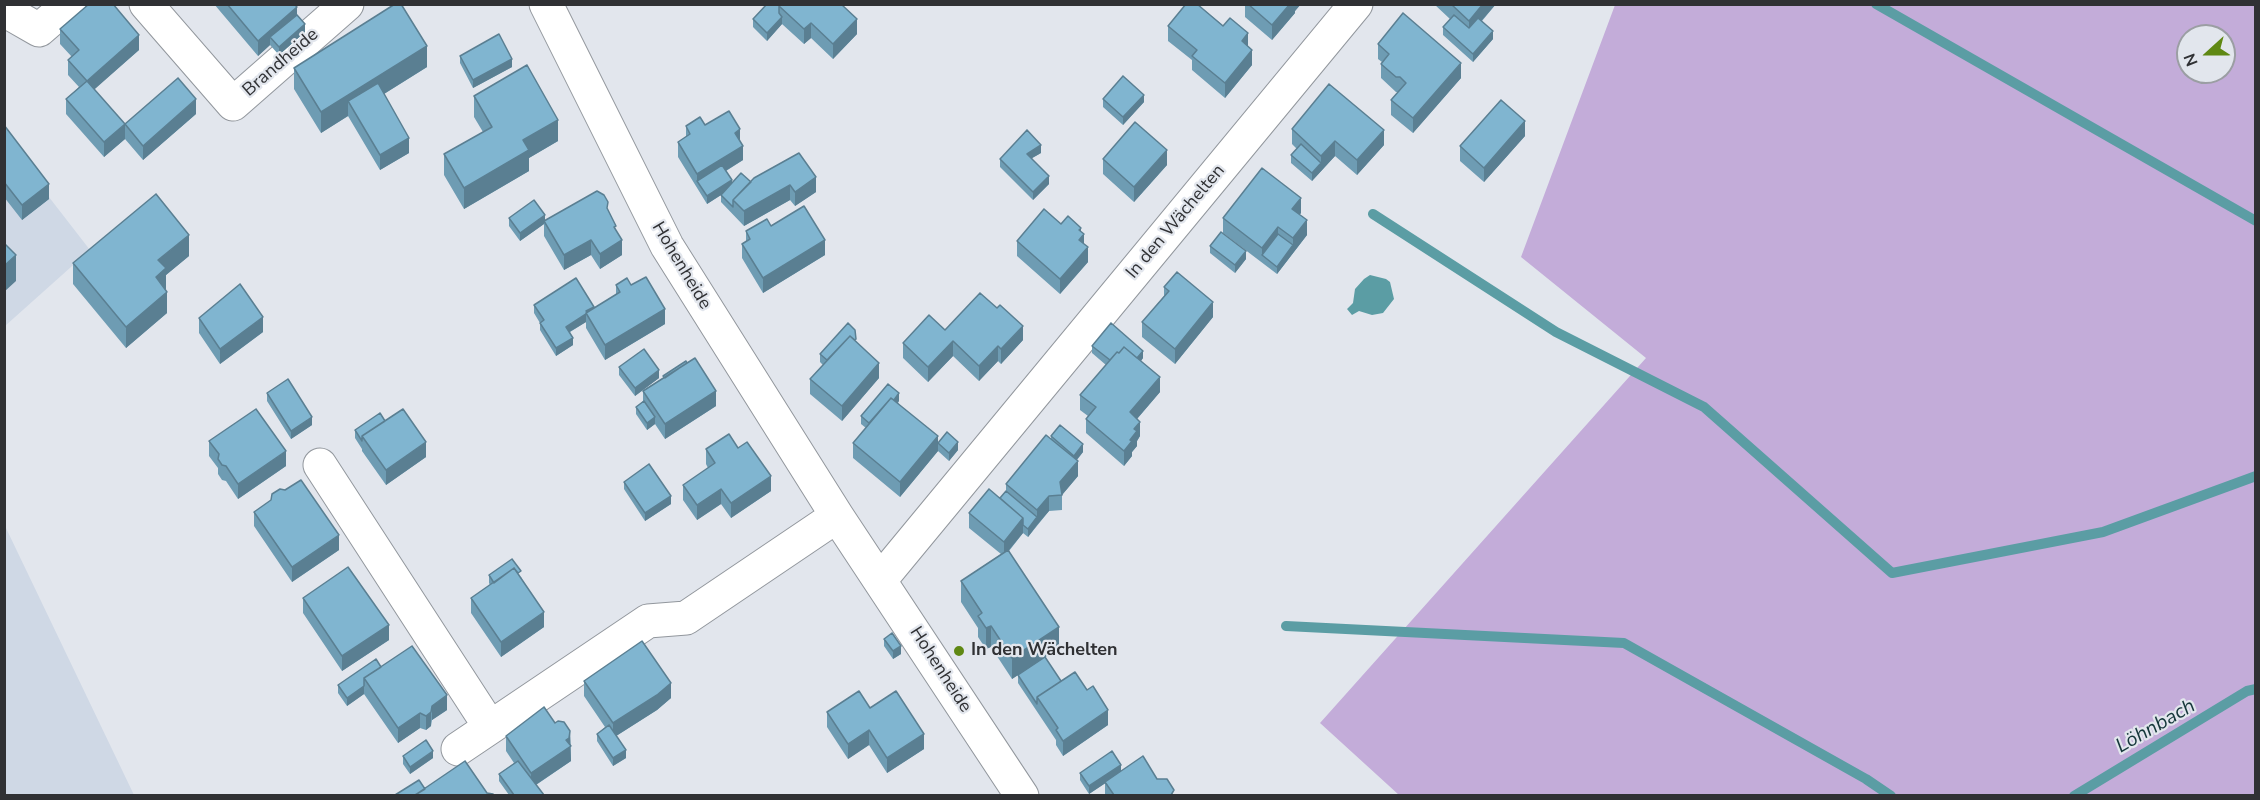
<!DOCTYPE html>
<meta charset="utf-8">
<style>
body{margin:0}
#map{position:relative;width:2260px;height:800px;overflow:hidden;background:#e2e6ed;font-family:"Nunito Sans",sans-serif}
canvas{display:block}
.frame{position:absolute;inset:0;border:6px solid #303134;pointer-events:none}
.north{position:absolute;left:2176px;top:24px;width:60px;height:60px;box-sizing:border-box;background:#e2e6ed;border:2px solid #9b9ea3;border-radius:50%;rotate:249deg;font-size:16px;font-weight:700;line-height:24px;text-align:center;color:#303134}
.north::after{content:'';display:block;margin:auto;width:21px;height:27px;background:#5f8813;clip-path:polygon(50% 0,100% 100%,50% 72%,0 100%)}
</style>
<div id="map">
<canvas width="2260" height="800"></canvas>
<div class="frame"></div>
<div class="north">N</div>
</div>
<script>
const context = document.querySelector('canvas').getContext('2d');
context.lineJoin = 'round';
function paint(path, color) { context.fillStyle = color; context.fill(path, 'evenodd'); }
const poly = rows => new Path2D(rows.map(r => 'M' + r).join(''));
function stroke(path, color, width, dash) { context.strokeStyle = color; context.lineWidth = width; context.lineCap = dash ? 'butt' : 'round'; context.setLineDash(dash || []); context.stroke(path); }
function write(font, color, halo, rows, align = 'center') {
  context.font = font + ' "Nunito Sans",sans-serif'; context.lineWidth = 4.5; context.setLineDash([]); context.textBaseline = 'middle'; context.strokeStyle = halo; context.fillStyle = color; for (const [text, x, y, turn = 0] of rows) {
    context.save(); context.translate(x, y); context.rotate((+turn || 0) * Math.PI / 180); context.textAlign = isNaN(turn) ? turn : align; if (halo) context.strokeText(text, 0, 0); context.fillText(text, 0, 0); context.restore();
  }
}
paint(poly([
 [4,139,90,250,5,326,4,326],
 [5,526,134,795,5,795]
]), '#cfd8e5');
paint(poly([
 [1615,5,2255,5,2255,795,1399,795,1320,723,1646,358,1521,257],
 [2188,36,2224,36,2224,72,2188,72]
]), '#c3acd9');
paint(poly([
 [1370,275,1386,279,1390,282,1394,299,1383,313,1372,315,1359,311,1352,315,1347,309,1353,303,1355,289,1364,279]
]), '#5b9da4');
stroke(poly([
 [1876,4,2256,221],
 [1373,214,1556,332,1704,407,1892,573,2103,532,2256,476],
 [1286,626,1624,643,1866,779,1891,796],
 [2074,796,2247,691,2256,689]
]), '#5b9da4', 10);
const minor = poly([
 [146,4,233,104,347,4],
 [546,4,667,246,837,516,1022,796],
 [4,10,39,30,69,4],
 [320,465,490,727],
 [881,579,1356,4],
 [458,749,648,621,686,618,837,516]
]);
stroke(minor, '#92979d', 35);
stroke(minor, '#fff', 33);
paint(poly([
 [214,4,294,4,297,15,305,32,279,55,270,45,258,56],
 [767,4,841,4,857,34,833,59,811,38,804,44,782,24,767,41,753,27,753,19],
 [1180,4,1197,4,1248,46,1252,65,1225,98,1192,70,1192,60,1168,41,1168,26,1184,7],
 [1245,4,1301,4,1295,11,1295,13,1272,40,1245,17],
 [1434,4,1496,4,1482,21,1493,39,1473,62,1443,35,1443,27,1450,19],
 [60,29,139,50,94,89,125,139,104,157,66,114,66,99,79,87,68,75,68,60,72,57,60,44],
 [1378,44,1461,78,1413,133,1391,115,1391,100,1398,92,1396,92,1381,78,1381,64,1382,62,1378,59],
 [460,56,512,67,473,88,460,63],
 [427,67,384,94,409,153,380,170,348,116,321,133,294,89,294,68],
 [474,96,558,141,529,158,529,171,464,209,444,175,444,154,483,132,474,117],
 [1103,99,1144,102,1123,125,1103,107],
 [196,114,143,160,125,139,125,124],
 [4,125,49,199,22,220,4,197],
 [705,125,740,141,743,160,726,171,732,183,751,182,799,153,816,192,795,206,790,200,744,226,721,202,721,195,707,204,678,157,678,142,686,137,686,126],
 [1292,129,1384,145,1357,175,1335,156,1312,181,1291,163,1291,155,1297,149,1292,144],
 [1525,136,1484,182,1460,161,1460,146],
 [1041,153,1032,158,1049,184,1033,200,1000,167,1000,159],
 [1103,159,1167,165,1134,202,1103,174],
 [608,210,616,230,622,255,600,269,591,255,564,270,544,236,544,224,520,241,509,226,509,218,545,220],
 [1301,213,1299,215,1307,235,1277,274,1223,233,1223,218],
 [1061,224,1081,231,1088,262,1060,294,1017,256,1017,241],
 [771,226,825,255,763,293,742,258,742,244,746,241,746,231],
 [1210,246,1246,259,1235,273,1210,253],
 [189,256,166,275,165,290,167,313,126,348,73,284,73,263],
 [616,285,631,285,665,324,605,360,586,328,586,322,570,332,573,345,556,356,540,330,540,323,534,313,534,305,594,308,616,295],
 [1164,287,1213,317,1175,364,1142,337,1142,322,1164,296],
 [199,318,263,332,220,364,199,333],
 [945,330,1023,340,1001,364,998,361,979,381,953,356,928,382,903,358,903,343],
 [856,341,879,378,842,421,810,394,810,379,823,365,820,362,820,354],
 [1092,346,1143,358,1141,361,1160,392,1137,419,1140,436,1137,441,1137,446,1132,452,1132,456,1124,466,1086,433,1086,419,1088,416,1080,410,1080,395,1106,365,1092,353],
 [619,367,659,378,635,396,619,375],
 [663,376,716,406,665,439,655,424,647,430,636,414,636,407,643,401,643,391,663,378],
 [267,393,312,425,291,439,267,401],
 [899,401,898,403,938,443,958,450,949,461,938,451,900,497,853,458,853,443,866,428,861,424,861,416],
 [385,421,426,457,386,485,362,451,362,449,355,438,355,430],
 [1051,436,1083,452,1077,460,1078,476,1062,495,1062,510,1049,511,1028,537,1023,533,1009,551,1059,648,1045,657,1061,681,1108,725,1063,756,1056,745,1056,740,1018,683,1018,675,1012,679,991,647,986,649,978,637,978,628,961,602,961,581,1001,554,969,528,969,513,1000,498,1006,491,1006,484,1051,438],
 [209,441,286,466,238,499,226,481,222,480,218,474,218,468,209,456],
 [738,448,771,491,731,518,721,504,697,520,683,500,683,485,708,468,706,464,706,449],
 [624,482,671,504,645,521,624,489],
 [254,512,339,550,292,582,254,526],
 [489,575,521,577,544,627,501,657,471,613,471,598,490,585,489,583],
 [303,598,389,640,342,671,303,613],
 [884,639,901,654,893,659,884,646],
 [381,667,447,710,432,720,431,726,426,730,420,728,398,743,364,694,347,706,338,693,338,685],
 [584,681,671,698,657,710,616,736,626,758,613,766,597,741,597,734,605,727,584,696],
 [870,708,924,749,887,773,869,745,848,759,827,727,827,712],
 [555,723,570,731,571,761,536,785,544,795,509,795,499,781,499,774,514,763,506,751,506,736],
 [403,756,433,758,410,774,403,764],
 [1121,771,1157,779,1174,795,1105,795,1105,783,1089,794,1080,780,1080,773]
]), '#6e9cb3');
paint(poly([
 [1290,4,1301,4,1295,11,1295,13,1272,40,1272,25],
 [1483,4,1496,4,1469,35,1469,21],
 [297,7,297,22,270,37,270,45,258,56,258,41],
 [782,17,782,24,767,41,767,33],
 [857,19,857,34,833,59,833,44],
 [811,23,811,38,804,44,804,29],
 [305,24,305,32,279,55,279,47],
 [1493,31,1493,39,1473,62,1473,54],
 [1248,33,1248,48,1242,41],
 [139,35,139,50,87,96,87,81],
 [427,46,427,67,355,112,348,101,348,116,321,133,321,112],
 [1252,50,1252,65,1225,98,1225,83],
 [512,59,512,67,473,88,473,80],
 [1461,63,1461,78,1413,133,1413,118],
 [1144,95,1144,102,1123,125,1123,117],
 [196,99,196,114,143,160,143,146],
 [558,120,558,141,529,158,529,171,464,209,464,188,523,140],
 [1525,121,1525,136,1484,182,1484,168],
 [125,124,125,139,104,157,104,142],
 [740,129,740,144,735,133],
 [1384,130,1384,145,1357,175,1357,160],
 [409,138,409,153,380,170,380,155],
 [1335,141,1335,156,1312,181,1312,173,1321,163,1321,156],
 [1041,145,1041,153,1027,161,1027,154],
 [743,146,743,160,701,186,697,181,697,174],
 [1167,150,1167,165,1134,202,1134,187],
 [1049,176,1049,184,1033,200,1033,192],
 [816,177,816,192,795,206,795,192],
 [732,180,732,188,707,204,707,196],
 [49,184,49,199,22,220,22,205],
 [790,185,790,200,744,226,744,211],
 [1301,198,1301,213,1292,224,1292,209],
 [545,215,545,223,544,221,544,224,520,241,520,233],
 [1307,220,1307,235,1277,274,1277,267,1293,245,1293,238],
 [1278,227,1278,242,1262,255,1262,248],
 [1081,228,1081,237,1084,234,1084,249,1079,255,1079,230],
 [189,235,189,256,166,275,166,289,156,298,156,277,158,260],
 [591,240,591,255,564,270,564,255],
 [622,240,622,255,600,269,600,254],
 [825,240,825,255,763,293,763,278],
 [1088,247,1088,262,1060,294,1060,279],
 [1246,251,1246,259,1235,273,1235,265],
 [16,255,16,281,4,292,4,266],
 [167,292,167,313,126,348,126,327],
 [1213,302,1213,317,1175,364,1175,349],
 [665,309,665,324,605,360,605,345],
 [586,314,586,322,566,334,566,327],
 [263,317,263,332,220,364,220,349],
 [1023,326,1023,340,1001,364,1001,349],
 [573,338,573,345,556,356,556,348],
 [953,341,953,356,928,382,928,367],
 [998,346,998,361,979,381,979,366],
 [1143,351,1143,358,1134,370,1134,362],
 [879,363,879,378,842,421,842,406],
 [659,370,659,378,635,396,635,388],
 [1160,377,1160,392,1130,427,1130,412],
 [716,391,716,406,665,439,665,424],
 [899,393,899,401,873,433,873,426],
 [312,417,312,425,291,439,291,431],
 [655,417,655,424,647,430,647,423],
 [1140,422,1140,436,1137,441,1137,446,1132,452,1132,456,1124,466,1124,451,1134,429],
 [938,436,938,451,900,497,900,482],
 [426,442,426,457,386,485,386,470],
 [958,442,958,450,949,461,949,453],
 [1083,444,1083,452,1074,463,1074,456],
 [286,451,286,466,238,499,238,484],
 [1078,461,1078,476,1062,495,1060,482],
 [771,476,771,491,731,518,731,503],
 [721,489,721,504,697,520,697,505],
 [671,496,671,504,645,521,645,513],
 [1049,496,1049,511,1037,525,1037,510],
 [1037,517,1037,525,1028,537,1028,529],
 [1023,518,1023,533,1004,556,1004,542],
 [339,535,339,550,292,582,292,567],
 [544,612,544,627,501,657,501,642],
 [389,625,389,640,342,671,342,656],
 [991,626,991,647,986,649,986,628],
 [1059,627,1059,648,1012,679,1012,658],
 [901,646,901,654,893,659,893,651],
 [671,683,671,698,657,710,613,738,613,723],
 [364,686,364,694,347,706,347,698],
 [447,695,447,710,432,720,432,706],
 [1108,710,1108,725,1063,756,1063,741],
 [431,712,431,726,426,730,426,716],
 [420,713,420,728,398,743,398,728],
 [869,730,869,745,848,759,848,744],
 [570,731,571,761,531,788,531,773,566,740],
 [924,734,924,749,887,773,887,758],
 [626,750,626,758,613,766,613,758],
 [433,751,433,758,410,774,410,767],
 [1121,765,1121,773,1089,794,1089,786]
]), '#5a7f92');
const building = poly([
 [89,4,113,4,139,35,87,81,68,60,79,50,60,29,89,4],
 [227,4,294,4,297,7,258,41,227,4],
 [395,4,401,4,427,46,321,112,294,68,395,4],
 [767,4,780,4,779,6,779,13,782,17,767,33,753,19,767,4],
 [780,4,841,4,857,19,833,44,811,23,804,29,779,6,780,4],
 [1186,4,1197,4,1223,26,1230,18,1248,33,1242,41,1252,50,1225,83,1192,56,1197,50,1168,26,1186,4],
 [1248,4,1290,4,1272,25,1248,4],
 [1451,4,1483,4,1469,21,1451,4],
 [1403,13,1461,63,1413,118,1391,100,1406,83,1400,77,1396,77,1381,64,1389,54,1378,44,1403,13],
 [297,15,305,24,279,47,270,37,297,15],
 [1454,15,1469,28,1478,18,1493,31,1473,54,1443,27,1454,15],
 [499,34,512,59,473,80,460,56,499,34],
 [527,65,558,120,523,140,529,150,464,188,444,154,492,127,474,96,527,65],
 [1123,76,1144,95,1123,117,1103,99,1123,76],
 [178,78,196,99,143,146,125,124,178,78],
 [87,81,125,124,104,142,66,99,87,81],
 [378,83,409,138,380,155,348,101,378,83],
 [1329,84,1384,130,1357,160,1335,141,1321,156,1292,129,1329,84],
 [1501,100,1525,121,1484,168,1460,146,1501,100],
 [729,111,740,129,735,133,743,146,697,174,678,142,690,134,686,126,700,117,705,125,729,111],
 [1135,122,1167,150,1134,187,1103,159,1135,122],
 [4,125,49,184,22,205,4,182,4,125],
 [1027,130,1041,145,1027,154,1049,176,1033,192,1000,159,1027,130],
 [1301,144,1321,163,1312,173,1291,155,1301,144],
 [799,153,816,177,795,192,790,185,744,211,733,200,754,178,799,153],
 [722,165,732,180,707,196,697,181,722,165],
 [1262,168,1301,198,1292,209,1307,220,1293,238,1278,227,1262,248,1223,218,1262,168],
 [741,173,751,182,733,200,733,207,721,195,741,173],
 [597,191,604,195,608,202,607,208,616,226,614,227,622,240,600,254,591,240,564,255,544,221,597,191],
 [156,194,189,235,158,260,166,268,156,277,167,292,126,327,73,263,156,194],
 [534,200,545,215,520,233,509,218,534,200],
 [804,206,825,240,763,278,742,244,750,239,746,231,767,219,771,226,804,206],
 [1044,209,1061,224,1068,216,1081,228,1079,230,1084,234,1079,240,1088,247,1060,279,1017,241,1044,209],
 [1221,232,1246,251,1235,265,1210,246,1221,232],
 [1278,234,1293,245,1277,267,1262,255,1278,234],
 [4,243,16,255,4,266,4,243],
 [1177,272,1213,302,1175,349,1142,322,1169,291,1164,287,1177,272],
 [646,277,665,309,605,345,586,313,620,292,616,285,627,278,631,285,646,277],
 [576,278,594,307,586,311,587,312,586,313,586,314,566,327,573,338,556,348,540,323,544,320,534,305,576,278],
 [240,284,263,317,220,349,199,318,240,284],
 [980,293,997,308,1000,305,1023,326,1001,349,998,346,979,366,953,341,928,367,903,343,929,315,945,330,980,293],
 [848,323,855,330,856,339,855,340,850,336,827,360,820,354,848,323],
 [1111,323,1143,351,1137,358,1124,347,1119,353,1117,352,1110,360,1092,346,1111,323],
 [850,336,879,363,842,406,810,379,850,336],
 [1124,347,1160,377,1130,412,1140,422,1134,429,1137,431,1130,440,1132,441,1124,451,1086,419,1096,407,1080,395,1117,352,1119,353,1124,347],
 [644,349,659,370,635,388,619,367,644,349],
 [695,358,716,391,665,424,643,391,695,358],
 [686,361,687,363,665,378,663,376,686,361],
 [288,379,312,417,291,431,267,393,288,379],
 [888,384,899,393,894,400,891,398,869,423,861,416,888,384],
 [891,398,938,436,900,482,853,443,891,398],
 [644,401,655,417,647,423,636,407,644,401],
 [256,409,286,451,238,484,226,466,222,465,218,459,219,454,209,441,256,409],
 [403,409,426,442,386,470,362,436,403,409],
 [380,413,385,421,362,436,362,441,355,430,380,413],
 [1060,425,1083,444,1074,456,1051,436,1060,425],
 [947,432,958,442,949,453,938,443,947,432],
 [729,434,738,448,747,442,771,476,731,503,721,489,697,505,683,485,715,463,706,449,729,434],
 [1046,435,1078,461,1060,482,1062,495,1049,496,1037,510,1006,484,1046,435],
 [649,464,671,496,645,513,624,482,649,464],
 [301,480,339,535,292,567,254,512,271,500,272,494,280,489,285,490,301,480],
 [989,489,1023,518,1004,542,969,513,989,489],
 [1006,491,1037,517,1028,529,1023,525,1023,518,1000,498,1006,491],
 [1008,550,1059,627,1012,658,991,626,986,628,978,616,982,613,961,581,1008,550],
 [512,559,521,571,518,573,514,568,494,583,489,575,512,559],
 [348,567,389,625,342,656,303,598,348,567],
 [514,568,544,612,501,642,471,598,514,568],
 [892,633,901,646,893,651,884,639,892,633],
 [642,641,671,683,657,695,613,723,584,681,642,641],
 [412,646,447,695,432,706,431,712,426,716,420,713,398,728,364,678,412,646],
 [1045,657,1061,681,1037,697,1037,704,1018,675,1045,657],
 [376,659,381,667,364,678,364,686,347,698,338,685,376,659],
 [1075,672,1087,690,1093,686,1108,710,1063,741,1056,730,1058,728,1037,697,1075,672],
 [859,691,870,708,896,691,924,734,887,758,869,730,848,744,827,712,859,691],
 [544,707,555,723,558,721,564,722,570,731,569,738,566,740,571,746,531,773,506,736,544,707],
 [609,725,626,750,613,758,597,734,609,725],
 [426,740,433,751,410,767,403,756,426,740],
 [1112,751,1121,765,1089,786,1080,773,1112,751],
 [1143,756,1157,779,1167,779,1174,790,1171,795,1114,795,1105,782,1143,756],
 [465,761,487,793,493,794,494,795,415,795,465,761],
 [518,761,544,795,514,795,499,774,518,761],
 [419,780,425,789,415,795,395,795,419,780]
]);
paint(building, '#80b5d0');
stroke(building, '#5a7f92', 1.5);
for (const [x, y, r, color] of [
 [959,651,6,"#5f8813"]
]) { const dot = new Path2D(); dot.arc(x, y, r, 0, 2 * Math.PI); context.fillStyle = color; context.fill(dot); stroke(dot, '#e2e6ed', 2); }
write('18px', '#303134', '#e2e6ed', [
 ["Brandheide",281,63,-41],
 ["In den Wächelten",1176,222,-50],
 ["Hohenheide",681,266,59],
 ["Hohenheide",940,670,57]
]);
write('bold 18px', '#303134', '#e2e6ed', [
 ["In den Wächelten",971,651]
], 'left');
write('italic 20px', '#16383b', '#e2e6ed', [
 ["Löhnbach",2156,727,-30]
]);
</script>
